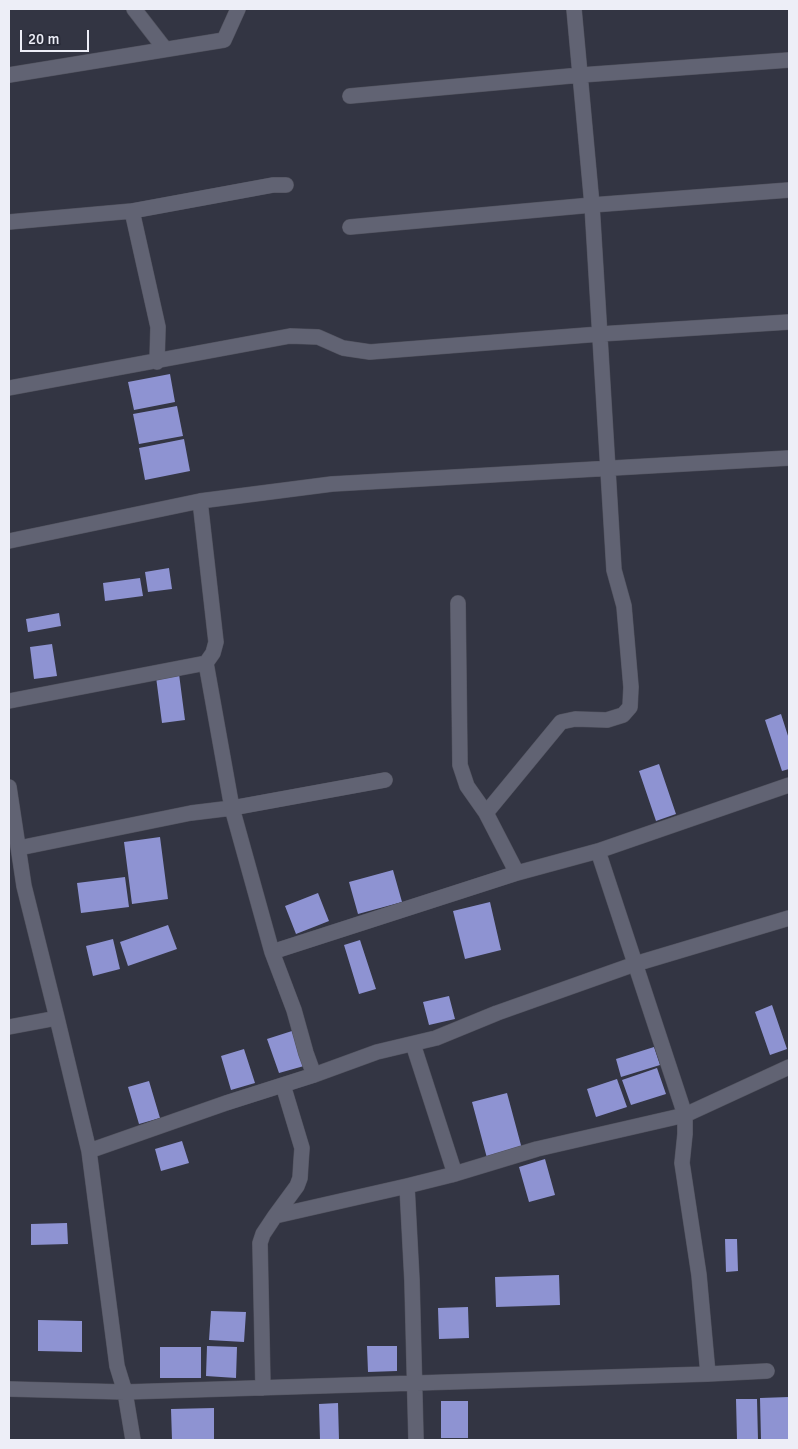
<!DOCTYPE html>
<style>
body{margin:0}
#map{position:relative;width:798px;height:1449px;overflow:hidden;background:#333543;font-family:Signika,sans-serif}
canvas{display:block}
.frame{position:absolute;inset:0;border:10px solid #edeef7;pointer-events:none}
.scale{position:absolute;left:20px;top:30px;width:69px;height:22px;box-sizing:border-box;border:2px solid #edeef7;border-top:0;padding-left:6px;font-size:15px;line-height:18px;white-space:nowrap;color:#edeef7;-webkit-text-stroke:4px #292b38;paint-order:stroke}
</style>
<div id="map">
<canvas width="798" height="1449"></canvas>
<div class="frame"></div>
<div class="scale">20 m</div>
</div>
<script>
const context = document.querySelector('canvas').getContext('2d');
context.lineJoin = 'round';
function paint(path, color) { context.fillStyle = color; context.fill(path, 'evenodd'); }
const poly = rows => new Path2D(rows.map(r => 'M' + r).join(''));
function stroke(path, color, width, dash) { context.strokeStyle = color; context.lineWidth = width; context.lineCap = dash ? 'butt' : 'round'; context.setLineDash(dash || []); context.stroke(path); }
paint(poly([
 [170,374,175,402,134,410,128,382],
 [177,406,183,436,139,444,133,414],
 [184,439,190,471,145,480,139,448],
 [169,568,172,589,148,592,145,572],
 [140,578,143,596,105,601,103,583],
 [59,613,61,626,28,632,26,619],
 [52,644,57,676,34,679,30,647],
 [179,674,185,720,162,723,156,677],
 [781,714,789,739,789,769,782,771,765,720],
 [659,764,676,814,656,821,639,771],
 [160,837,168,899,132,904,124,842],
 [393,870,402,902,358,914,349,882],
 [125,877,129,907,81,913,77,883],
 [318,893,329,921,296,934,285,906],
 [490,902,501,950,465,959,453,911],
 [168,925,177,949,128,966,120,942],
 [113,939,120,969,93,976,86,946],
 [360,940,376,989,359,994,344,945],
 [449,996,455,1019,429,1025,423,1002],
 [772,1005,787,1049,770,1055,755,1012],
 [292,1031,304,1066,279,1073,267,1039],
 [654,1047,660,1065,621,1077,616,1059],
 [244,1049,255,1083,231,1090,221,1056],
 [657,1068,666,1094,631,1105,622,1080],
 [617,1079,627,1107,596,1117,587,1089],
 [149,1081,160,1118,139,1124,128,1087],
 [507,1093,522,1149,487,1158,472,1102],
 [182,1141,189,1163,161,1171,155,1149],
 [545,1159,555,1195,529,1202,519,1167],
 [67,1223,68,1244,31,1245,31,1224],
 [725,1239,737,1239,738,1271,726,1272],
 [559,1275,560,1305,496,1307,495,1277],
 [468,1307,469,1338,439,1339,438,1308],
 [211,1311,246,1312,244,1342,209,1340],
 [38,1320,82,1321,82,1352,38,1351],
 [207,1346,237,1347,236,1378,206,1376],
 [367,1346,397,1346,397,1371,368,1372],
 [160,1347,201,1347,201,1378,160,1378],
 [789,1397,789,1440,761,1440,760,1398],
 [736,1399,757,1399,758,1440,737,1440],
 [441,1401,468,1401,468,1438,441,1438],
 [338,1403,339,1440,320,1440,319,1404],
 [214,1408,214,1440,172,1440,171,1409]
]), '#8e93d2');
const minor = poly([
 [134,9,165,49],
 [9,75,224,40,238,9],
 [350,96,581,75,789,60],
 [132,211,158,327,157,362],
 [9,222,132,211,273,185,286,185],
 [350,227,592,205,789,190],
 [9,388,290,336,318,337,343,348,370,352,600,334,789,322],
 [9,541,200,501,332,484,789,458],
 [458,603,460,765,467,786,486,813],
 [206,663,232,808,272,952],
 [9,701,206,663,213,653,216,642,200,501],
 [9,787,24,886,57,1018,89,1151,117,1366,125,1392,133,1440],
 [19,848,191,813,232,808,385,780],
 [517,873,486,813,561,722,575,719,607,720,623,715,630,707,631,687,624,606,614,570,592,205,574,9],
 [9,1027,57,1018],
 [413,1044,455,1174],
 [314,1075,306,1053,294,1010,272,952,517,873,598,851,789,785],
 [89,1151,226,1103,314,1075,377,1052,436,1038,497,1013,635,964,789,918],
 [407,1186,412,1281,416,1440],
 [275,1216,407,1186,451,1175,537,1149,685,1115,598,851],
 [708,1374,699,1275,682,1163,685,1134,685,1115,789,1067],
 [263,1388,260,1243,263,1234,275,1216,297,1186,300,1178,301,1162,302,1148,283,1085],
 [9,1389,125,1392,708,1374,767,1371]
]);
stroke(minor, '#52535f', 16);
stroke(minor, '#616373', 15);
</script>
